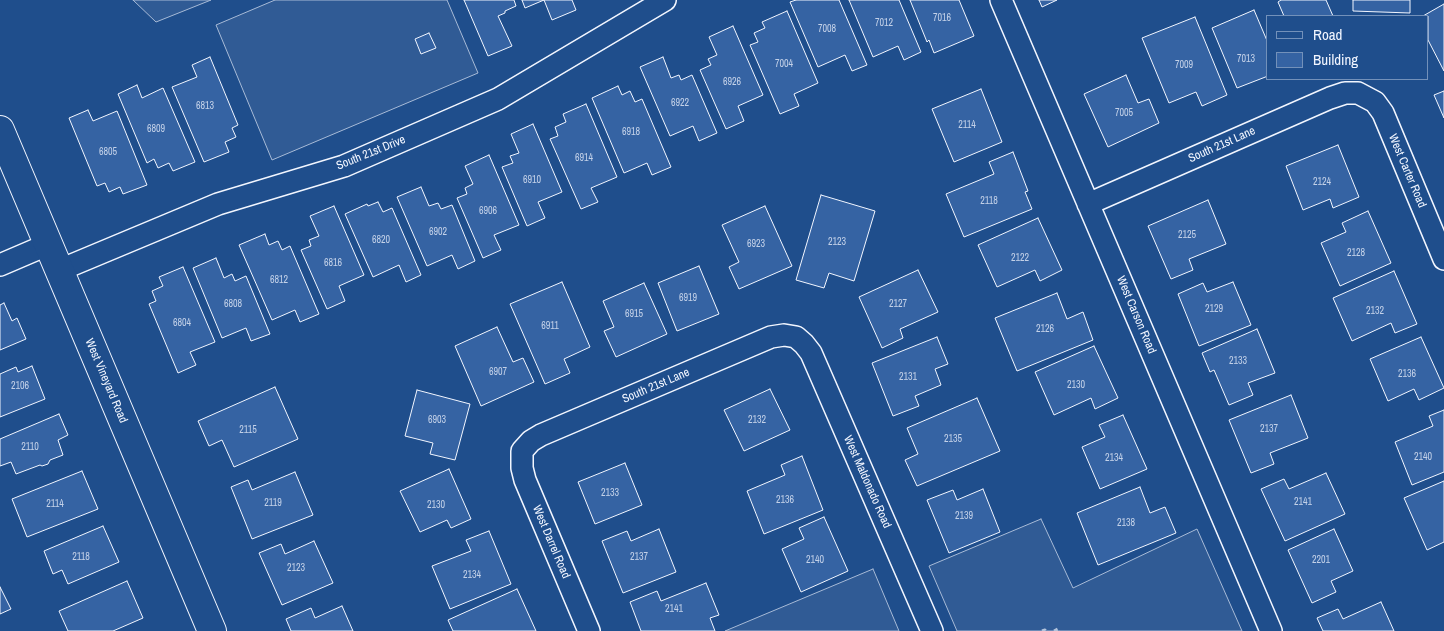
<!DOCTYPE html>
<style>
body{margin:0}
#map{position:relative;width:1444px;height:631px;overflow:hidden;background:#1f4e8c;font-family:"Archivo Narrow",sans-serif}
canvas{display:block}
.legend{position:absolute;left:1266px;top:15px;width:162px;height:65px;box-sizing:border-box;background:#1f4e8c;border:1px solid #7391ba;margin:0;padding:6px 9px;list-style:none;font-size:15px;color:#f2f6ff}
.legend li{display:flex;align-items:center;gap:10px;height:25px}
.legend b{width:25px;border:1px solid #7391ba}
</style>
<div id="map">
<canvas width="1444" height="631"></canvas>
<ul class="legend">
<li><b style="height:6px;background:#1f4e8c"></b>Road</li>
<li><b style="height:14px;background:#3563a3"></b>Building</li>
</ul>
</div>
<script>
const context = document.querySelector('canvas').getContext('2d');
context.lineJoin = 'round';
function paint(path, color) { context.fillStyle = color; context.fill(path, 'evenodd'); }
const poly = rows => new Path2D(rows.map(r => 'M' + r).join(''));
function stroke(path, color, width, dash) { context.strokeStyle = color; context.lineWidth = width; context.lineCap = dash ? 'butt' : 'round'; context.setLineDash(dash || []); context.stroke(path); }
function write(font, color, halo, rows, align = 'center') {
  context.font = font + ' "Archivo Narrow",sans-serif'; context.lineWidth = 4; context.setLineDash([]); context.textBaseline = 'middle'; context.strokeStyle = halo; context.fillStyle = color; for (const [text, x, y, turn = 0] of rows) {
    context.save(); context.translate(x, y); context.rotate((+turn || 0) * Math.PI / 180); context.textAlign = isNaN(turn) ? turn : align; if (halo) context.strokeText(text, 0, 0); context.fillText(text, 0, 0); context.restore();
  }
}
const built = poly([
 [133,0,211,0,156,22,133,0],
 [275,0,447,0,478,73,272,160,216,25,275,0],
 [1041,519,1073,588,1197,529,1242,631,957,631,929,566,1041,519],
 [873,569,899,631,725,631,873,569]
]);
paint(built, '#305b95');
stroke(built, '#a8bbd7', 1);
const building = poly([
 [464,0,514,0,516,6,505,11,505,13,498,16,512,46,488,56,464,0],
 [522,0,572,0,576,10,552,20,544,0,525,8,522,0],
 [796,0,839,0,867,65,852,71,845,55,818,67,790,2,796,0],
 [849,0,899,0,921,52,904,60,898,46,873,57,849,0],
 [910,0,959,0,974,36,934,53,929,40,927,42,910,0],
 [1039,0,1057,0,1042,7,1039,0],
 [1281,0,1326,0,1333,16,1284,16,1278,2,1281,0],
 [1353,0,1410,0,1410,13,1353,11,1353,0],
 [1444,4,1444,71,1428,40,1428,16,1423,16,1444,4],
 [1254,10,1268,43,1268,76,1237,88,1212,28,1254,10],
 [787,11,818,83,794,94,799,106,780,114,750,45,758,42,754,33,765,28,762,22,787,11],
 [1195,17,1227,95,1202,106,1196,92,1169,103,1142,38,1195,17],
 [733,26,763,95,738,106,744,121,726,129,700,70,711,65,708,59,717,55,709,37,733,26],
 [429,33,436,48,421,54,415,39,429,33],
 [210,57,238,125,232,128,236,137,225,142,229,152,204,162,172,87,197,77,192,65,210,57],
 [663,57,671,78,679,75,681,80,692,75,717,133,699,141,693,126,670,136,640,67,663,57],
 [1126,75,1138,103,1149,99,1159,123,1108,147,1084,94,1126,75],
 [137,85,142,98,163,88,195,162,173,171,169,163,158,168,154,159,147,163,118,94,137,85],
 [618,86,622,95,630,91,635,102,642,99,671,167,652,175,647,163,624,173,592,98,618,86],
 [981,89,1002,142,954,162,932,109,981,89],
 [1444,91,1444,118,1434,95,1444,91],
 [586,104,617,177,591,188,598,202,581,209,550,139,558,136,555,127,566,122,563,114,586,104],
 [88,110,93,121,117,111,147,185,123,194,120,187,109,192,105,183,97,186,69,118,88,110],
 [533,124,562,192,538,202,545,218,527,226,502,167,513,163,510,156,519,153,511,134,533,124],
 [1338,145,1359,197,1333,208,1330,199,1303,210,1286,166,1338,145],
 [1013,152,1028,191,1025,192,1032,209,964,237,946,194,994,174,989,162,1013,152],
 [489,155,519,225,494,235,501,250,483,258,457,198,467,194,465,188,473,184,465,166,489,155],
 [421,187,429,206,438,203,441,209,452,205,475,261,458,269,452,255,427,266,397,197,421,187],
 [821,195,875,211,854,281,829,273,824,288,796,280,821,195],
 [1208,200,1226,244,1189,259,1193,270,1171,279,1148,226,1208,200],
 [378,202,383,212,392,208,421,275,406,282,399,265,373,277,345,214,367,204,368,206,378,202],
 [334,206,364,275,339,286,345,301,327,309,301,250,311,246,309,240,319,236,310,216,334,206],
 [765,206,792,266,739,289,729,267,739,262,722,225,765,206],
 [1368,211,1391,263,1340,286,1321,243,1346,232,1342,223,1368,211],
 [1038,218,1062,270,1040,281,1035,270,997,287,978,245,1038,218],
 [265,234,269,245,278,241,282,250,290,246,319,314,300,322,295,310,272,320,239,245,265,234],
 [216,258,224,278,232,274,235,281,246,276,270,334,251,341,246,328,222,338,193,268,216,258],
 [699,266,719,314,677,331,658,283,699,266],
 [183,267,215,342,190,352,196,365,178,373,149,304,156,301,152,291,163,286,159,277,183,267],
 [918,270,938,312,900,329,903,338,882,348,859,297,918,270],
 [1394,271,1417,324,1395,333,1391,323,1352,341,1333,298,1394,271],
 [562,282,590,347,564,359,570,373,545,384,510,304,562,282],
 [1233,282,1251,325,1199,346,1178,294,1203,283,1207,292,1233,282],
 [644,283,667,334,616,357,604,331,614,327,603,301,644,283],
 [1057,293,1067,319,1083,312,1093,340,1017,371,995,318,1057,293],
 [4,303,12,321,17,318,26,339,0,350,0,305,4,303],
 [497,327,513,362,523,358,534,382,481,406,455,346,497,327],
 [1257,329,1275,373,1248,383,1253,395,1229,405,1214,370,1210,372,1202,353,1257,329],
 [937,337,948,364,935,369,941,385,915,396,919,406,893,416,872,363,937,337],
 [1421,337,1444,388,1419,400,1414,389,1388,401,1370,359,1421,337],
 [1094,346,1118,398,1095,409,1091,398,1054,415,1035,372,1094,346],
 [32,366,45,399,0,417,0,374,16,367,18,372,32,366],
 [275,387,298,439,234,467,222,440,209,446,198,421,275,387],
 [770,389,790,430,744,451,724,410,770,389],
 [417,390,470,404,455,460,430,454,433,443,405,436,417,390],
 [1291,395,1308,438,1270,453,1274,464,1251,473,1229,420,1291,395],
 [977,398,1000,451,917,486,905,460,918,454,907,428,977,398],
 [1444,410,1444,472,1412,485,1395,442,1433,426,1429,416,1444,410],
 [59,414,68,435,58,440,63,455,50,460,48,464,42,466,40,465,16,474,11,462,0,466,0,439,59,414],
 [1123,415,1147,469,1100,489,1082,447,1105,437,1099,425,1123,415],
 [802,456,823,510,764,534,747,491,785,475,781,465,802,456],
 [625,463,642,505,595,524,578,482,625,463],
 [449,469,471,519,451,528,447,520,420,532,400,491,449,469],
 [82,471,98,509,27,537,12,499,82,471],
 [295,472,313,515,252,539,231,487,248,480,252,490,295,472],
 [1326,473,1345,514,1285,541,1261,489,1284,479,1289,489,1326,473],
 [1444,481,1444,542,1427,550,1404,498,1444,481],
 [1140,487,1150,513,1165,507,1176,533,1098,565,1077,513,1140,487],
 [983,489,1000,532,949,553,927,500,953,490,957,500,983,489],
 [824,517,848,571,801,592,782,549,804,539,799,528,824,517],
 [103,526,119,562,68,584,62,570,53,574,44,551,103,526],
 [659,529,676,572,623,593,602,541,627,531,631,541,659,529],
 [1334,529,1353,571,1331,581,1336,592,1312,603,1288,550,1334,529],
 [489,531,511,584,450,609,432,566,471,551,466,540,489,531],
 [314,541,333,583,282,605,259,553,281,544,285,554,314,541],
 [127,581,143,618,113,631,68,631,59,611,127,581],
 [706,583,719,615,710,618,715,631,641,631,630,602,657,591,661,601,706,583],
 [0,587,11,609,0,614,0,587],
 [517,589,536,631,453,631,448,620,517,589],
 [1381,602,1394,631,1323,631,1317,618,1338,609,1343,619,1381,602],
 [342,606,353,631,291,631,286,619,311,608,315,618,342,606]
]);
paint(building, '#3563a3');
stroke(building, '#f2f6ff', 1);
const street = poly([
 [1001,0,1271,631],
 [1088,204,1330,98,1345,93,1358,93,1375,102,1383,113,1444,259],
 [0,265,49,244],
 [60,270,218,204,344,166,498,99,665,0],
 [589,631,525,480,522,468,522,451,531,441,541,435,771,337,784,335,796,337,804,344,811,353,932,631]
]);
const secondary = poly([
 [0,130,212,631]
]);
stroke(street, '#f2f6ff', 24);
stroke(secondary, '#f2f6ff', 30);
stroke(poly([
 [1042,631,1045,630,1046,631],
 [1054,631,1058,629,1059,631]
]), '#b3c4dc', 3, [4, 2.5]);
stroke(street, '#1f4e8c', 21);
stroke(secondary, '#1f4e8c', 28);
write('10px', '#c3d1e8', null, [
 ["7016",942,18],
 ["7012",884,23],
 ["7008",827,29],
 ["7013",1246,59],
 ["7004",784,64],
 ["7009",1184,65],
 ["6926",732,82],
 ["6922",680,103],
 ["6813",205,106],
 ["7005",1124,113],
 ["2114",967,125],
 ["6809",156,129],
 ["6918",631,132],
 ["6805",108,152],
 ["6914",584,158],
 ["6910",532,180],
 ["2124",1322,182],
 ["2118",989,201],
 ["6906",488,211],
 ["6902",438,232],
 ["2125",1187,235],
 ["6820",381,240],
 ["2123",837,242],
 ["6923",756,244],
 ["2128",1356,253],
 ["2122",1020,258],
 ["6816",333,263],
 ["6812",279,280],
 ["6919",688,298],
 ["6808",233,304],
 ["2127",898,304],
 ["2129",1214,309],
 ["2132",1375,311],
 ["6915",634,314],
 ["6804",182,323],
 ["6911",550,326],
 ["2126",1045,329],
 ["2133",1238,361],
 ["6907",498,372],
 ["2136",1407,374],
 ["2131",908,377],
 ["2130",1076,385],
 ["2106",20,386],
 ["6903",437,420],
 ["2132",757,420],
 ["2137",1269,429],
 ["2115",248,430],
 ["2135",953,439],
 ["2110",30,447],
 ["2140",1423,457],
 ["2134",1114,458],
 ["2133",610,493],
 ["2136",785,500],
 ["2141",1303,502],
 ["2119",273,503],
 ["2114",55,504],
 ["2130",436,505],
 ["2139",964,516],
 ["2138",1126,523],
 ["2118",81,557],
 ["2137",639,557],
 ["2140",815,560],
 ["2201",1321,560],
 ["2123",296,568],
 ["2134",472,575],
 ["2141",674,609]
]);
write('12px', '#f2f6ff', '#1f4e8c', [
 ["South 21st Lane",1222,145,-24],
 ["South 21st Drive",371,153,-22],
 ["West Carter Road",1407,171,67],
 ["West Carson Road",1136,315,67],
 ["West Vineyard Road",106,381,67],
 ["South 21st Lane",656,386,-23],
 ["West Maldonado Road",867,482,66],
 ["West Darrel Road",551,542,67]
]);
</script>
